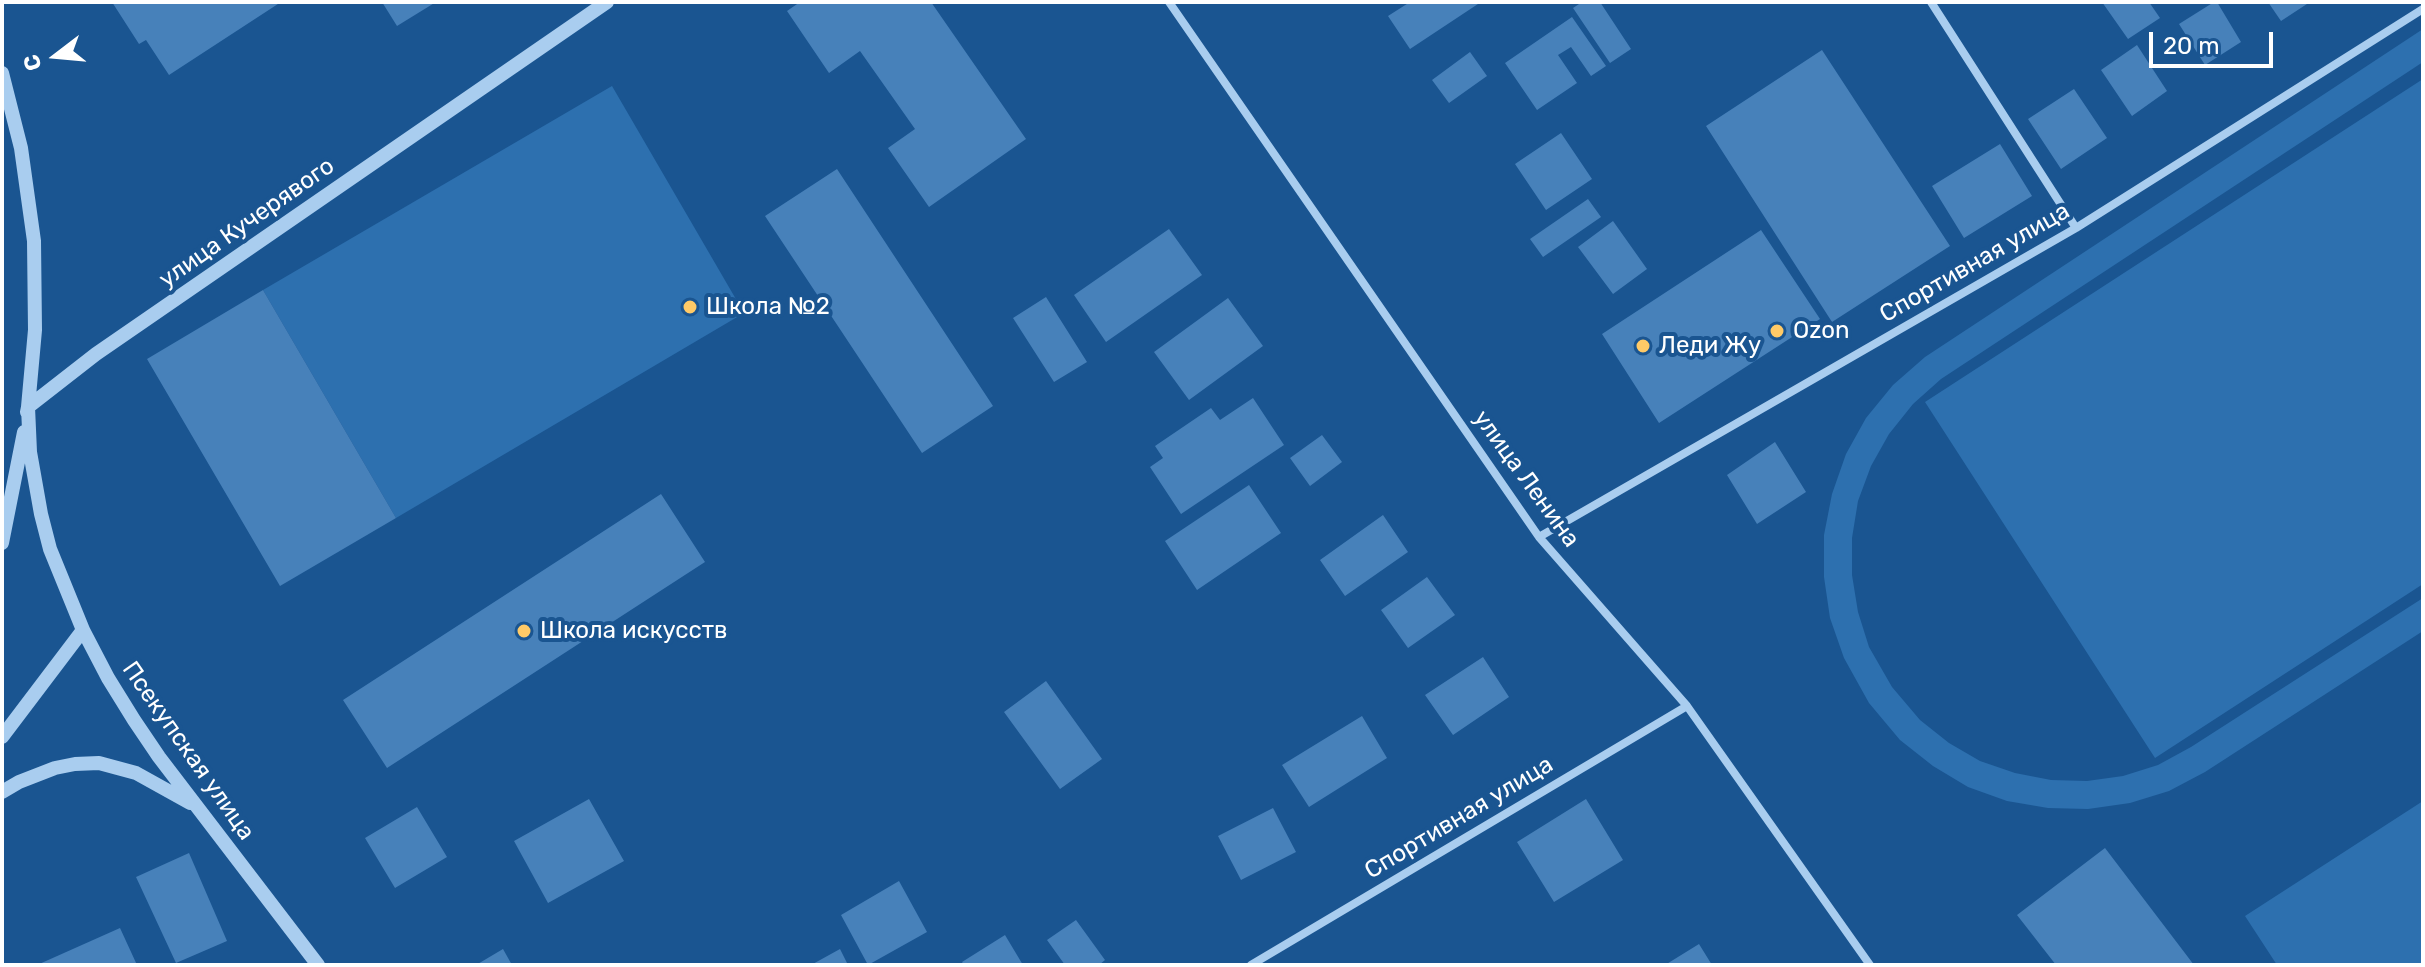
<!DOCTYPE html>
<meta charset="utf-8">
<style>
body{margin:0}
#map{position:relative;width:2425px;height:967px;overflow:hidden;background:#1a5591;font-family:Rubik,sans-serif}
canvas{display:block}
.frame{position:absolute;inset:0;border:4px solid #fff;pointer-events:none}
.north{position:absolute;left:16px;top:16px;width:80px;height:80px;-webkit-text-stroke:6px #1a5591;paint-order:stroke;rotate:254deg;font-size:22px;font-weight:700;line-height:32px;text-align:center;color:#fff}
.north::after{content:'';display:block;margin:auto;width:28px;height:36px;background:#fff;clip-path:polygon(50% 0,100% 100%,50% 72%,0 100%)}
.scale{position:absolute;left:2149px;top:32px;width:124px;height:36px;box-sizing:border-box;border:4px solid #fff;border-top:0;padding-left:10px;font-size:24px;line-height:28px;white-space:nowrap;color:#fff;-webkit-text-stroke:6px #1a5591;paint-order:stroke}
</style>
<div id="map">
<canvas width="2425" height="967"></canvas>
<div class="frame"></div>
<div class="north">С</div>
<div class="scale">20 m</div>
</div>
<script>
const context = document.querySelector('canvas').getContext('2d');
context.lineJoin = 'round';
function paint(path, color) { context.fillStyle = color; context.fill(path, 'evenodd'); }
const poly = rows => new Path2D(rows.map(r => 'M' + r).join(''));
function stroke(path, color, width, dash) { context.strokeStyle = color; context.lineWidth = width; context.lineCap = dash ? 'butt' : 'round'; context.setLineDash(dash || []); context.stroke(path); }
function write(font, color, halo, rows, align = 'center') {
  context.font = font + ' Rubik,sans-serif'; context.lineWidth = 8; context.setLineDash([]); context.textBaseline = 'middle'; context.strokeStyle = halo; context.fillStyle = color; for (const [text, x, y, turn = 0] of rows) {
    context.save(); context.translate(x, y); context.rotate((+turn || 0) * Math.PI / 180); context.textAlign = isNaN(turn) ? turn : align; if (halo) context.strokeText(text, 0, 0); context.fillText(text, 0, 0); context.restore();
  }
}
paint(poly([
 [2423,29,2423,62,1941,379,1913,404,1889,434,1871,466,1858,501,1852,538,1852,575,1858,612,1869,647,1892,687,1920,720,1949,743,1980,761,2015,773,2051,780,2087,781,2123,776,2158,765,2191,747,2423,598,2423,631,2205,772,2169,791,2130,803,2088,809,2048,808,2007,801,1968,787,1933,766,1900,740,1869,703,1844,658,1830,618,1824,577,1824,535,1832,494,1846,454,1866,418,1893,385,1925,357],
 [2423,79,2423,584,2155,758,1925,402],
 [612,86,744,313,396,518,263,290],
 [2423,801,2423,965,2277,965,2245,916]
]), '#2d70af');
paint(poly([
 [112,2,281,2,169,75,146,40,139,44],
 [382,2,436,2,397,26],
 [800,2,931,2,1026,139,929,207,888,148,915,129,860,51,829,73,787,11],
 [1410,2,1481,2,1410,49,1388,16],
 [1582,2,1600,2,1631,49,1610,63,1573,8],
 [2102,2,2149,2,2160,18,2128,39],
 [2214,2,2217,2,2241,42,2205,65,2179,24],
 [2268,2,2310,2,2281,21],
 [1572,17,1606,66,1591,76,1571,47,1558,55,1577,83,1537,110,1505,63],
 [2137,45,2167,91,2132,116,2101,70],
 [1822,50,1950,246,1832,322,1706,126],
 [1470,52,1487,76,1449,103,1432,80],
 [2074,89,2107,138,2061,169,2028,119],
 [1561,133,1592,179,1546,210,1515,164],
 [2000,144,2032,196,1964,238,1932,186],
 [837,169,993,406,922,453,765,216],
 [1588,199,1601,217,1543,257,1530,239],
 [1613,221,1647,269,1613,294,1578,247],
 [1169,229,1202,275,1106,342,1074,295],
 [1761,230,1820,319,1659,423,1602,334],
 [263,290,396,518,280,586,147,359],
 [1046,297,1087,362,1054,382,1013,318],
 [1228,298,1263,346,1189,400,1154,352],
 [1253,398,1284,445,1181,514,1150,467,1163,458,1155,446,1211,408,1220,420],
 [1322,435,1342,462,1310,486,1290,458],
 [1775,442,1806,492,1757,524,1727,475],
 [1249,485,1281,533,1197,590,1165,541],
 [661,494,705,562,387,768,343,700],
 [1383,515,1408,552,1345,596,1320,560],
 [1427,577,1455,615,1408,648,1381,610],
 [1483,657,1509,697,1453,735,1425,695],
 [1046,681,1102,759,1060,789,1004,712],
 [1362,716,1387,758,1309,807,1282,765],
 [589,799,624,861,548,903,514,841],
 [1586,799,1623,860,1554,902,1517,842],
 [417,807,447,857,395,888,365,838],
 [1273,808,1296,852,1241,880,1218,836],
 [2105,848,2194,965,2056,965,2017,915],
 [189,853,227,941,176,963,136,877],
 [899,881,927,932,868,965,841,915],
 [1076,920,1105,960,1099,965,1065,965,1047,940],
 [120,928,137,965,37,965],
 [1005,935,1023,965,964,965,962,962],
 [1699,944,1712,965,1665,965],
 [503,949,512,965,476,965],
 [840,949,848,965,811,965]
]), '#4781ba');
stroke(poly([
 [1169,2,1539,537,1687,706,1870,965],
 [1931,2,2076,228],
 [1539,537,2076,228,2423,9],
 [1251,965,1687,706]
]), '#a9cdef', 8);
stroke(poly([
 [2,73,21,148,34,241,35,330,28,407,30,452,41,514,50,549,83,630,108,678,134,720,159,757,318,965],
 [27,412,28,407,96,354,607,2],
 [2,543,24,432],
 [2,737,83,630],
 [2,792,19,782,55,768,75,764,99,763,136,773,190,803]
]), '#a9cdef', 14);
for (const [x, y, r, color] of [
 [690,307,8,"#ffca67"],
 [1777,331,8,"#ffca67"],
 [1643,346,8,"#ffca67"],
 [524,631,8,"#ffca67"]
]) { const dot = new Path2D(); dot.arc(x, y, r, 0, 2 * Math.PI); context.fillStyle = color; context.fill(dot); stroke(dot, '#1a5591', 3); }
write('24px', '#fff', '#1a5591', [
 ["улица Кучерявого",247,223,-35],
 ["Спортивная улица",1975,263,-30],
 ["улица Ленина",1526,479,54],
 ["Псекупская улица",188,751,55],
 ["Спортивная улица",1459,818,-31]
]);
write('24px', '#fff', '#1a5591', [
 ["Школа №2",706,307],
 ["Ozon",1793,331],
 ["Леди Жу",1659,346],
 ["Школа искусств",540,631]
], 'left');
</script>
